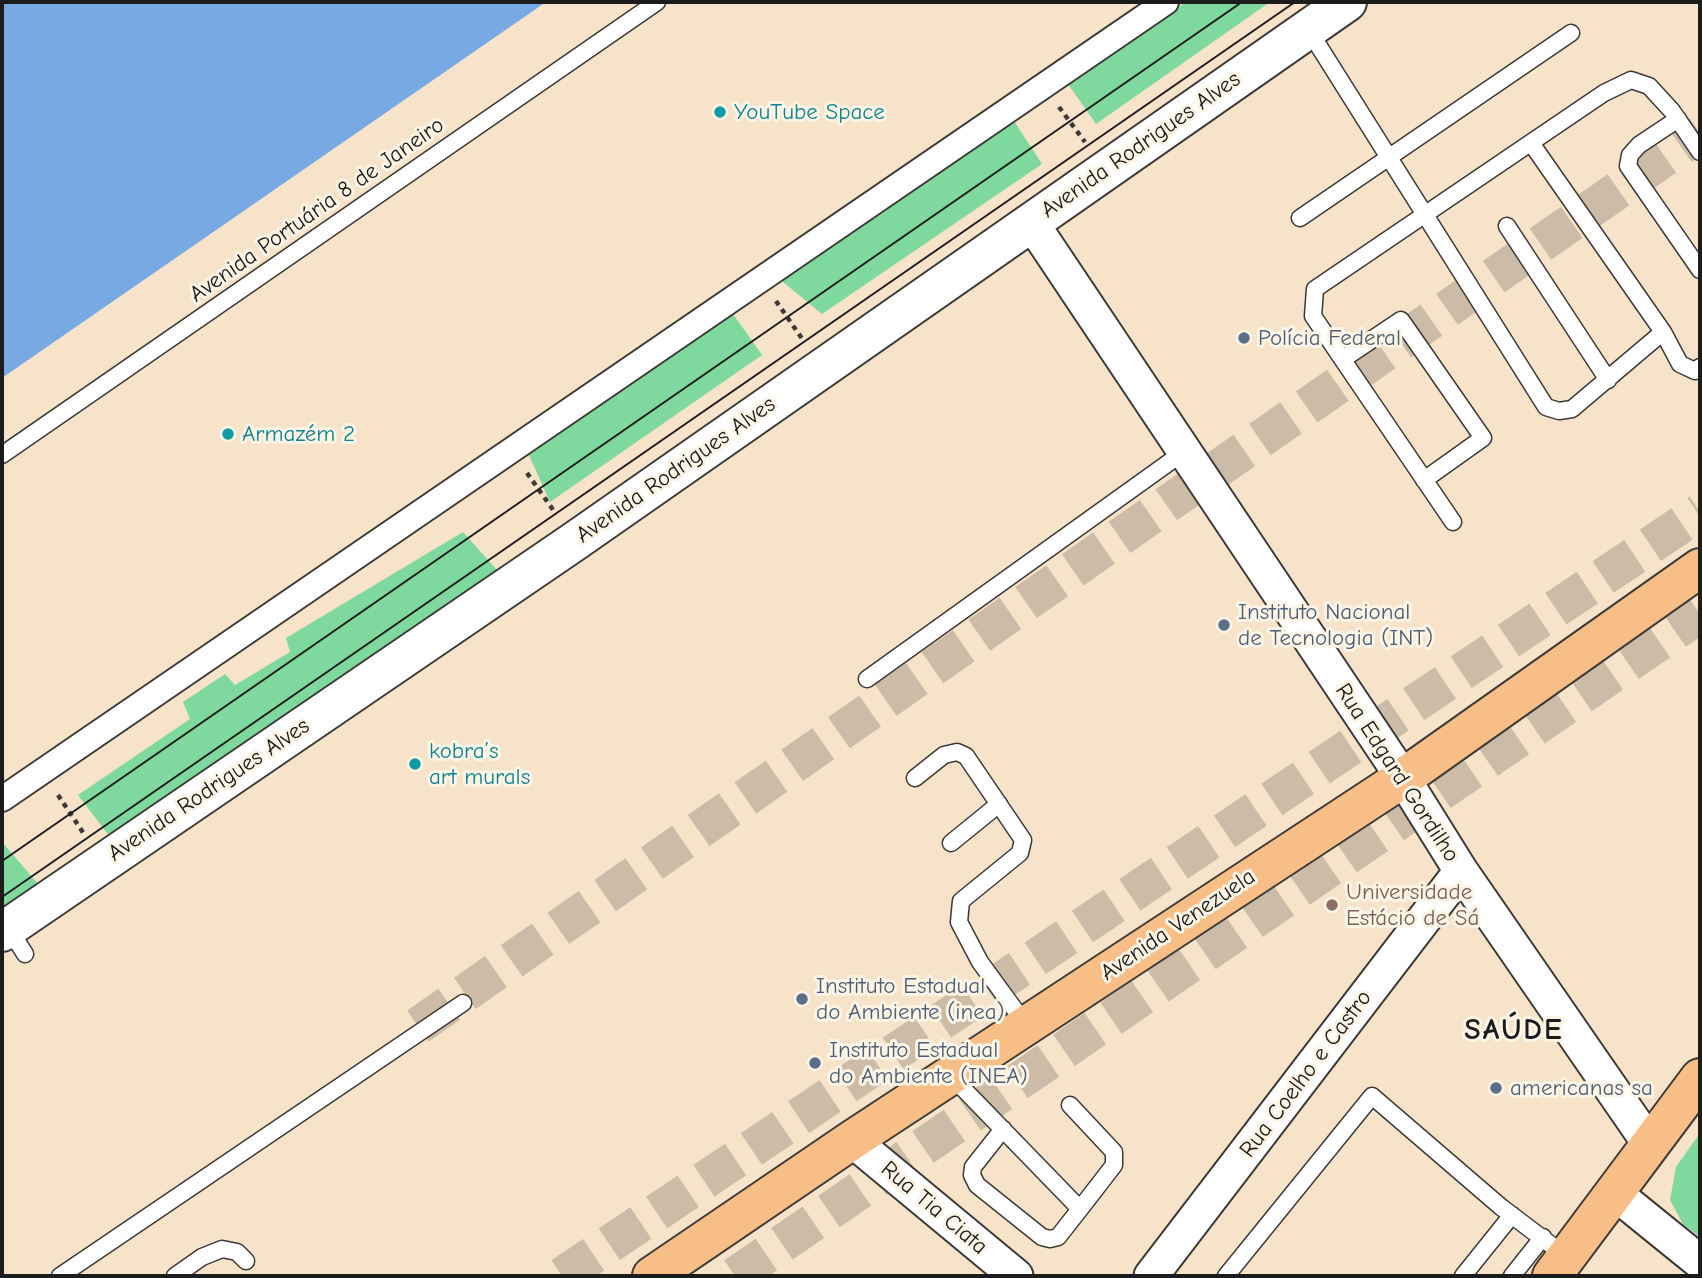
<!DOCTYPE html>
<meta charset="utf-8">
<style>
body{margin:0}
#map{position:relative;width:1702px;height:1278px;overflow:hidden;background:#f7e3ca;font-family:"Comic Neue",sans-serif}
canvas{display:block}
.frame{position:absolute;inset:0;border:4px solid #1c1c1c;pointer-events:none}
</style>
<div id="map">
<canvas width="1702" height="1278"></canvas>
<div class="frame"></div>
</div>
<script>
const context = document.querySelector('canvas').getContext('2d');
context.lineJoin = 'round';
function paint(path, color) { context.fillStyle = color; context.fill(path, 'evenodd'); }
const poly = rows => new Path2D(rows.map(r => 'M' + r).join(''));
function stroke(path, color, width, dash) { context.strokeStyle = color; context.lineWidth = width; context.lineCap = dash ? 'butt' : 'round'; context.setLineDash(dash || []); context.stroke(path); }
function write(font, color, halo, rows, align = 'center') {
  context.font = font + ' "Comic Neue",sans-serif'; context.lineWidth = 6; context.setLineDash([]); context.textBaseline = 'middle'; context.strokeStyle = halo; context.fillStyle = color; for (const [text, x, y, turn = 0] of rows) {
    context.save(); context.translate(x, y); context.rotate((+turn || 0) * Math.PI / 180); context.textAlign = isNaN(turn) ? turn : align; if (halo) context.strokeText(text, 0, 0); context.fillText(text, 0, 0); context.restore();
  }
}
paint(poly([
 [1186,2,1270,2,1096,124,1068,84],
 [1012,118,1042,164,822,314,783,282,783,265],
 [733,314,762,355,550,502,528,453],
 [463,532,497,570,110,837,78,795,190,719,183,702,225,674,235,685,290,652,286,638],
 [2,842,39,885,2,910],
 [1700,1133,1700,1237,1683,1224,1670,1200,1676,1167]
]), '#7fd89d');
paint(poly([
 [2,2,546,2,2,378]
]), '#79a9e3');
stroke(poly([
 [418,1026,1700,133]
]), '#cbbba7', 38, [38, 19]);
stroke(poly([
 [562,1276,1700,512],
 [735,1276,1700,614]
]), '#cbbba7', 38, [38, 19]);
const service = poly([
 [1308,29,1546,407,1559,411,1572,409,1663,332,1531,143],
 [1678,119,1639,145,1630,155,1628,166,1700,270],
 [1300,218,1571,33],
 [1507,226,1608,380],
 [1663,332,1680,364,1695,371,1700,367],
 [1343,359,1401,320,1483,438,1424,480],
 [2,455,657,2],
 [1453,522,1313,316,1315,289,1604,93,1631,80,1649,86,1672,111,1700,152],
 [867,679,1185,451],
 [915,778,944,755,957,752,966,756,1023,840,1020,853,961,901,959,922,980,962,1026,1025],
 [951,843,999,804],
 [8,927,25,954],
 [950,1075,1080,1209,1114,1165,1114,1152,1070,1105],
 [1003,1129,973,1167,972,1175,977,1185,1042,1237,1050,1239,1058,1237,1080,1209],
 [60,1276,463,1003],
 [175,1276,202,1257,222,1249,237,1252,246,1261],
 [1226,1276,1372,1096,1501,1207,1567,1257],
 [1463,1276,1512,1215],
 [1512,1276,1543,1237]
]);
const pedestrian = poly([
 [2,799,1166,2]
]);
const minor = poly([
 [1031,222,1403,778,1461,871,1651,1146],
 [852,1140,1016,1276],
 [1616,1194,1700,1262],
 [1151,1276,1461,871]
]);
const tertiary = poly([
 [2,932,575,541,1347,2]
]);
const primary = poly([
 [652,1276,852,1140,1403,778,1700,568],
 [1552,1276,1700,1078]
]);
stroke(service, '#3d3a36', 19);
stroke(pedestrian, '#3d3a36', 28);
stroke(minor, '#3d3a36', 37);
stroke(tertiary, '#3d3a36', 42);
stroke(primary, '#3d3a36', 42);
stroke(poly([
 [1059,107,1085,142],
 [776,301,803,340],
 [527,473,556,514],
 [58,795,84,834]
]), '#3d3a36', 4.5, [5, 5]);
stroke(service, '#fff', 16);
stroke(pedestrian, '#fff', 24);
stroke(minor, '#fff', 33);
stroke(tertiary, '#fff', 38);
stroke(primary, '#f7be87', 38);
stroke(poly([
 [2,861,1242,2],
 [2,897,1295,2]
]), '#1c1c1c', 2);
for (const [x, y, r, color] of [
 [720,112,7,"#0f9aa8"],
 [1244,338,7,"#5c6f8a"],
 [228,434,7,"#0f9aa8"],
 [1224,625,7,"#5c6f8a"],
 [415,764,7,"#0f9aa8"],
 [1332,905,7,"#8d6e63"],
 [802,999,7,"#5c6f8a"],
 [815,1063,7,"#5c6f8a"],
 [1496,1088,7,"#5c6f8a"]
]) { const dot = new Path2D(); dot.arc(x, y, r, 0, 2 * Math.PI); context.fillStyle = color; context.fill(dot); stroke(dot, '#fcf5e5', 2.5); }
write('23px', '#0d838f', '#fcf5e5', [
 ["YouTube Space",734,112],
 ["Armazém 2",242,434],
 ["kobra’s",429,751],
 ["art murals",429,777]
], 'left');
write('23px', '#1c1c1c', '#fcf5e5', [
 ["Avenida Rodrigues Alves",1141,145,-35],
 ["Avenida Portuária 8 de Janeiro",317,210,-35],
 ["Avenida Rodrigues Alves",676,470,-35],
 ["Rua Edgard Gordilho",1397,773,57],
 ["Avenida Rodrigues Alves",209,790,-34],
 ["Avenida Venezuela",1178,925,-34],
 ["Rua Coelho e Castro",1306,1074,-53],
 ["Rua Tia Ciata",934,1208,40]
]);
write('23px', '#4e5e75', '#fcf5e5', [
 ["Polícia Federal",1258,338],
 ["Instituto Nacional",1238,612],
 ["de Tecnologia (INT)",1238,638],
 ["Instituto Estadual",816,986],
 ["do Ambiente (inea)",816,1012],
 ["Instituto Estadual",829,1050],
 ["do Ambiente (INEA)",829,1076],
 ["americanas sa",1510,1088]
], 'left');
write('23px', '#785e54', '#fcf5e5', [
 ["Universidade",1346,892],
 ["Estácio de Sá",1346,918]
], 'left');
context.letterSpacing = '2px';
write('bold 30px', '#1c1c1c', '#fcf5e5', [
 ["SAÚDE",1514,1031]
]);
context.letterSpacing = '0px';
</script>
